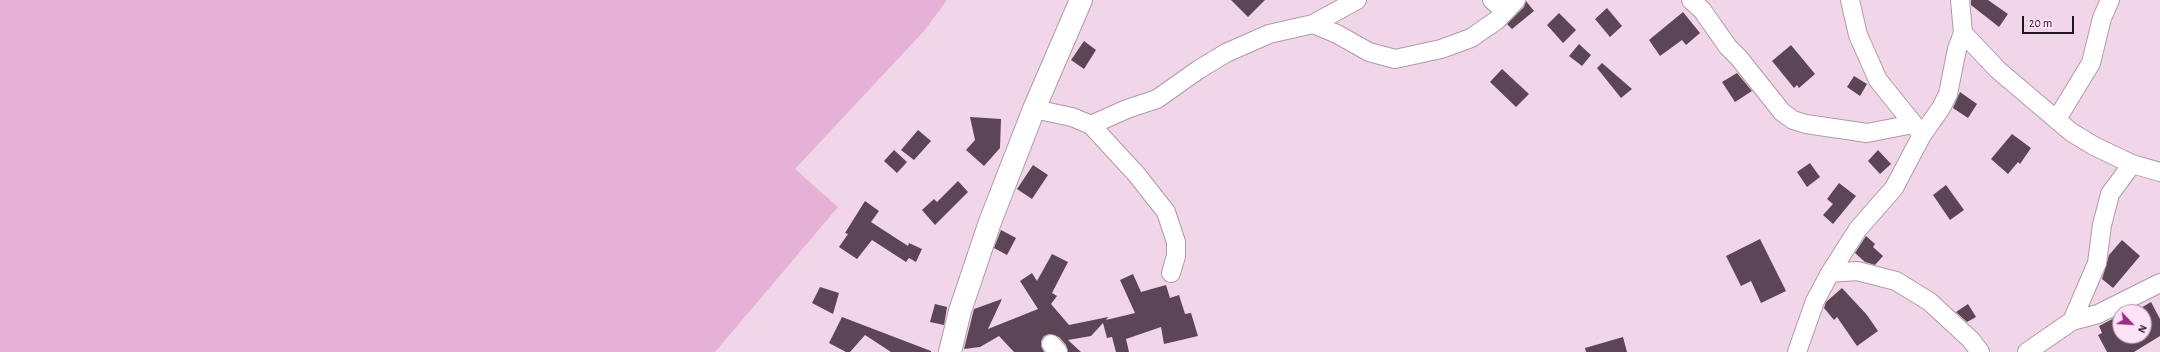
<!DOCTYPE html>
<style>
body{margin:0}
#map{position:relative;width:2160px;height:352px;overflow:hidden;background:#f1d5e8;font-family:"Alegreya Sans",sans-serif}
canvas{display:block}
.north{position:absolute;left:2112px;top:304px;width:40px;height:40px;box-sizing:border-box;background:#fee3f6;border:1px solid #a691a0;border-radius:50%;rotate:115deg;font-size:11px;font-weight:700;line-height:16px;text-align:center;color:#21171e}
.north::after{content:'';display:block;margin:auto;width:14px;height:18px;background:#9d2a86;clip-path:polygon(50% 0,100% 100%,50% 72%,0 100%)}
.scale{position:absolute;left:2022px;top:16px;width:52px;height:18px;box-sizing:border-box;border:2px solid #21171e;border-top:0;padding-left:5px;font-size:12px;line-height:14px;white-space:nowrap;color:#21171e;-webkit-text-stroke:3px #fee3f6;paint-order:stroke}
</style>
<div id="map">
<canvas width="2160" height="352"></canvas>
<div class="north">N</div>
<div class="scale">20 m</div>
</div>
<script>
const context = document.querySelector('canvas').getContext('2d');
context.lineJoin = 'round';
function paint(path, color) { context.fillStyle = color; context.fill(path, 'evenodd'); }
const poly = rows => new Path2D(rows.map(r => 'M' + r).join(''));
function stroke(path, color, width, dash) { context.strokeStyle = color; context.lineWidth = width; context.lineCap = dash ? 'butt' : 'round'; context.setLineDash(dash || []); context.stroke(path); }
paint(poly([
 [0,0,947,0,924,31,795,169,838,207,715,352,0,352]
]), '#e5b1d6');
paint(poly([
 [1231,0,1265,0,1248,17],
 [1971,0,1988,0,2008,14,1999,27,1971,5],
 [1526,1,1534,11,1512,29,1507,24,1524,7],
 [1607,8,1622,26,1610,37,1595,19],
 [1683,12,1700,33,1686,45,1682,40,1660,56,1649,40],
 [1559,13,1576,30,1563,43,1547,25],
 [1084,41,1096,50,1084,69,1071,60],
 [1579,44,1591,55,1582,66,1569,56],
 [1791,45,1815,74,1799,88,1797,85,1794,88,1772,61],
 [1602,63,1632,89,1621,98,1597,68],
 [1502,69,1529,94,1516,107,1490,82],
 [1737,73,1752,91,1735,102,1722,82],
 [1854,76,1867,84,1860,96,1847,87],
 [1960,92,1977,104,1968,118,1953,108],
 [970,117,1001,119,1000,148,984,166,966,150,975,140],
 [918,130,931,141,914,160,901,150],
 [2012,134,2031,148,2020,164,2018,162,2008,174,1991,159],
 [894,150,907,162,897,173,884,161],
 [1878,150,1891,164,1880,174,1868,161],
 [1810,163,1820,177,1807,187,1797,172],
 [1033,165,1048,175,1032,199,1017,189],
 [958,181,968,192,935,225,922,210,934,199,937,202],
 [1839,183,1856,196,1833,224,1823,215,1833,204,1827,199],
 [1946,185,1964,210,1950,220,1933,195],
 [865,201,879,211,871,222,908,246,909,243,922,249,916,262,909,258,906,262,872,240,857,259,839,247,848,234,845,233],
 [1001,230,1016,238,1007,255,994,248],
 [1866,236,1875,244,1873,247,1883,256,1875,265,1865,262,1855,253],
 [1760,239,1786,291,1761,303,1751,281,1741,286,1726,256],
 [2122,240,2140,256,2113,288,2102,279,2109,255],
 [1052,254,1068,262,1052,293,1057,296,1051,304,1069,325,1108,317,1106,320,1135,313,1120,280,1133,274,1141,292,1166,285,1170,298,1179,295,1185,314,1191,313,1198,336,1164,344,1161,327,1126,339,1129,352,1116,352,1112,337,1107,338,1103,323,1091,336,1068,340,1081,352,1068,352,1066,345,1059,337,1049,334,1044,336,1041,341,1041,346,1044,352,1014,352,999,336,980,347,964,349,974,309,1002,299,988,329,1038,309,1020,281,1032,273,1037,281],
 [820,287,839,293,833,314,812,303],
 [1842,288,1867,315,1878,331,1857,346,1837,317,1834,320,1824,308,1826,302],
 [2151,302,2160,319,2160,336,2134,352,2107,352,2098,335,2102,333,2099,326,2120,315,2120,336,2144,336,2144,312,2134,312],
 [935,304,947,307,944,325,930,322],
 [1968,304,1976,317,1967,322,1956,312],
 [842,317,931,351,931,352,891,352,865,335,850,352,846,352,829,343],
 [1623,337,1627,352,1586,352,1585,348]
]), '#5c4555');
const minor = poly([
 [1492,0,1505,11],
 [1691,0,1702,10,1728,47,1739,58,1782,112,1793,120,1806,124,1867,133,1913,124],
 [1850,0,1858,35,1878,80,1919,131],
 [1960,0,1963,33,1998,70,2071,132,2094,146,2132,164,2160,172],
 [1313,24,1337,34,1369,52,1395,59,1441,49,1471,38,1497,20,1516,0],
 [1034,109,1072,117,1091,125,1137,175,1166,212,1176,242,1176,256,1171,273],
 [2057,119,2091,63,2102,18,2110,0],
 [1091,125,1127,109,1157,99,1198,70,1226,53,1269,34,1313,24,1357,0],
 [1830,273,1857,271,1896,281,1930,302,1971,340,1980,352],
 [2072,321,2097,263,2102,225,2110,194,2132,164],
 [1051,344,1058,352],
 [1797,352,1815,301,1830,273,1858,229,1894,188,1922,135,1941,108,1948,94,1957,49,1963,33],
 [2027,352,2072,321,2098,314,2160,283]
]);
const tertiary = poly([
 [950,352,960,311,990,222,1034,109,1081,0]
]);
stroke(minor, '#b299aa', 20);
stroke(tertiary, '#b299aa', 24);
stroke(minor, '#fff', 18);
stroke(tertiary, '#fff', 22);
</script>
